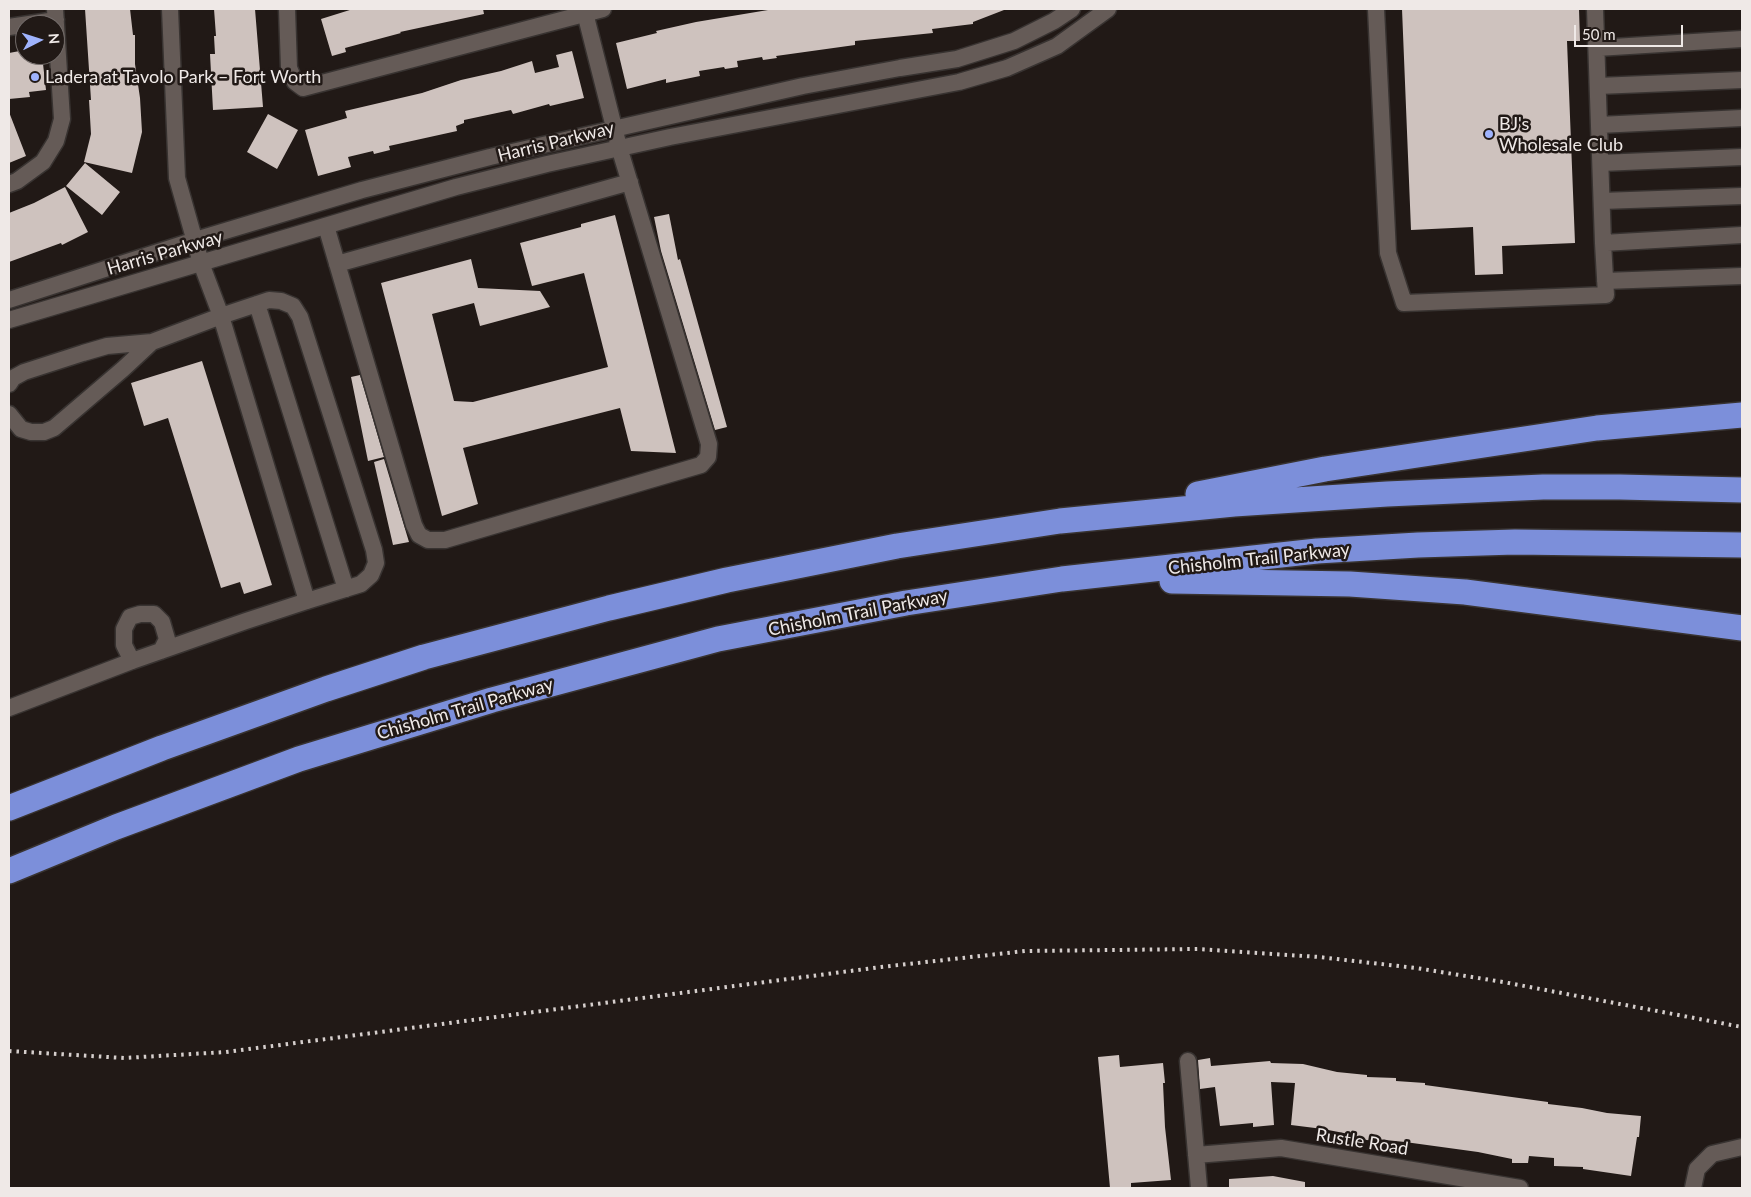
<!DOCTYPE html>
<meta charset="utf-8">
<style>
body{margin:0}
#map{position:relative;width:1751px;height:1197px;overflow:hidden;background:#211916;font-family:Lato,sans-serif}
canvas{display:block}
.frame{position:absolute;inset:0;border:10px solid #efe9e7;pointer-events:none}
.north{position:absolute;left:15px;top:15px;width:50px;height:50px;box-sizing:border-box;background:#211916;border:1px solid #736c6a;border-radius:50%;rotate:85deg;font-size:14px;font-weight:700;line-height:20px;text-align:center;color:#efe9e7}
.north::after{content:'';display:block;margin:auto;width:18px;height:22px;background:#9fb3fd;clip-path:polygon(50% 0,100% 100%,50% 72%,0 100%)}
.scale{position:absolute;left:1574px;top:25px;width:109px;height:22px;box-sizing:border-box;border:2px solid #efe9e7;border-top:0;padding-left:6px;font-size:15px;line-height:18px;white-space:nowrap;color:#efe9e7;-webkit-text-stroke:4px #211916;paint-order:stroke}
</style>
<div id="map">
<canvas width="1751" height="1197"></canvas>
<div class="frame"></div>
<div class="north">N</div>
<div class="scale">50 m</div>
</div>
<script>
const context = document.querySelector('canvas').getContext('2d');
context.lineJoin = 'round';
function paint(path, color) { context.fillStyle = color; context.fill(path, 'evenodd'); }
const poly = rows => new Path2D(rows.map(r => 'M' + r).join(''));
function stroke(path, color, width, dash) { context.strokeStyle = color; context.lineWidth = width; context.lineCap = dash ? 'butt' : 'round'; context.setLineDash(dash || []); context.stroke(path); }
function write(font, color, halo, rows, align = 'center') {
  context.font = font + ' Lato,sans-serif'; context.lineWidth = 5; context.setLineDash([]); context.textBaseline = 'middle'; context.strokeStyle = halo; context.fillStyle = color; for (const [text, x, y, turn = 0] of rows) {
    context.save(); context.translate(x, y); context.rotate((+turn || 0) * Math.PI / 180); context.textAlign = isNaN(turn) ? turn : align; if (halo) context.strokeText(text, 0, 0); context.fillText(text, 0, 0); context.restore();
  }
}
paint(poly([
 [85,9,130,9,133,35,135,35,135,64,140,98,142,132,132,173,84,162,91,134,89,100,91,100],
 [214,9,255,9,263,107,213,110,210,54,215,54,214,36,216,36],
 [353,9,483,9,484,14,400,32,401,33,345,48,346,52,332,56,321,19],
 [774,9,1004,9,1004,10,973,22,973,24,932,29,933,33,855,41,855,45,776,56,777,58,763,60,762,57,737,61,738,67,725,69,724,67,699,71,700,76,666,83,666,79,627,89,616,43,657,33,656,31,696,22],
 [1402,9,1579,9,1580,41,1567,41,1575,243,1502,246,1503,274,1475,275,1473,227,1411,230],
 [25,50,25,55,42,55,46,90,29,92,30,97,9,99,9,53],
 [572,51,584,98,550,106,549,104,513,114,511,110,464,120,464,123,456,126,457,131,389,146,390,150,374,154,373,151,348,157,351,167,318,176,305,130,347,118,345,111,422,93,461,80,501,71,532,61,535,73,559,67,556,55],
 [9,112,26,156,9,163],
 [268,114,298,130,277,169,247,152],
 [85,163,120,192,102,215,66,186],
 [65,187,88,232,62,245,61,243,9,262,9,213,34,203],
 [669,214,678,260,680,259,727,427,715,430,661,251,654,217],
 [615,215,676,453,631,451,620,408,463,448,478,504,442,516,381,283,471,259,478,288,540,291,550,307,480,326,474,303,432,314,454,401,473,402,608,367,584,273,532,286,520,243,581,227,581,224],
 [202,361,272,585,244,594,240,582,221,588,168,418,144,426,131,383],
 [360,375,384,457,368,461,351,377],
 [384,459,409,542,393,545,374,462],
 [1119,1055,1120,1067,1163,1063,1165,1083,1163,1083,1165,1127,1171,1180,1131,1183,1131,1188,1110,1188,1098,1057],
 [1210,1058,1211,1066,1270,1061,1271,1063,1303,1064,1337,1072,1367,1075,1367,1077,1396,1078,1396,1081,1425,1083,1425,1085,1548,1102,1548,1104,1582,1108,1607,1113,1641,1116,1639,1137,1637,1137,1631,1176,1583,1169,1583,1167,1554,1166,1554,1158,1529,1156,1528,1163,1512,1163,1512,1159,1478,1152,1405,1142,1375,1139,1374,1141,1353,1138,1354,1135,1323,1129,1291,1125,1295,1083,1271,1082,1274,1125,1253,1127,1253,1123,1220,1126,1215,1087,1200,1089,1198,1060],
 [1273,1176,1305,1182,1305,1188,1229,1188,1229,1179]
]), '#cec2be');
const minor = poly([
 [287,9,289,68,295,82,303,88,603,9],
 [1376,9,1388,253,1404,303,1606,295,1603,243,1742,235],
 [1595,9,1603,243],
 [9,27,56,20],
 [1597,48,1742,39],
 [1598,86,1742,80],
 [1599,125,1742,118],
 [1601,163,1742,157],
 [9,184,17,181,43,162,56,141,62,119,55,9],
 [1602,201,1742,196],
 [326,226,414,525,419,535,428,540,445,540,701,465,708,457,709,444,619,147,584,9],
 [337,264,630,182],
 [1605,281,1742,276],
 [9,300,195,240,362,190,490,157,803,86,900,68,957,59,1014,41,1054,21,1072,9],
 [257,304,346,589],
 [9,320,456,187,547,164,670,137,959,82,1007,68,1057,46,1108,9],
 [9,384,13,378,24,372,83,353,107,346,152,342,221,316,201,263,177,178,170,9],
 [9,414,21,429,31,432,44,432,54,428,123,369,152,342],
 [132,661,124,645,124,629,130,617,140,614,154,614,162,622,167,639,161,651],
 [9,708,132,661,246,621,307,601,361,584,371,575,376,563,374,550,300,317,293,306,281,301,269,300,221,316,307,601],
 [1188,1061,1199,1188],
 [1196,1155,1281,1148,1520,1188],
 [1693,1188,1697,1169,1712,1154,1742,1147]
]);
const highway = poly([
 [1198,494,1325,469,1597,428,1742,415],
 [1172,581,1350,584,1465,592,1742,628],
 [9,808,162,748,326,689,424,657,609,608,727,580,897,546,1060,521,1234,504,1387,494,1543,487,1620,487,1742,490],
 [9,871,116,827,299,759,492,700,718,639,906,603,1062,579,1317,551,1418,545,1515,542,1742,545]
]);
stroke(minor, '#383331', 19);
stroke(highway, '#383331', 28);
stroke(minor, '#655b57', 16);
stroke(highway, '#7c8fda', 25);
stroke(poly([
 [9,1051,124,1058,226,1052,881,967,1025,951,1198,949,1319,957,1416,968,1503,982,1742,1027]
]), '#d6cfcd', 4, [2.5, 5]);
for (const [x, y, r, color] of [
 [35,77,5,"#9fb3fd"],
 [1489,134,5,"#9fb3fd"]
]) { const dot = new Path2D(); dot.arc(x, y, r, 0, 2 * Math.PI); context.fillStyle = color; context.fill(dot); stroke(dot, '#211916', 2); }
write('18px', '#efe9e7', '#211916', [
 ["Ladera at Tavolo Park – Fort Worth",45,77],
 ["BJ's",1499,124],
 ["Wholesale Club",1499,145]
], 'left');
write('18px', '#efe9e7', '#211916', [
 ["Harris Parkway",556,142,-14],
 ["Harris Parkway",165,253,-16],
 ["Chisholm Trail Parkway",1259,559,-6],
 ["Chisholm Trail Parkway",858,613,-11],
 ["Chisholm Trail Parkway",465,709,-16],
 ["Rustle Road",1362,1142,9]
]);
</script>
